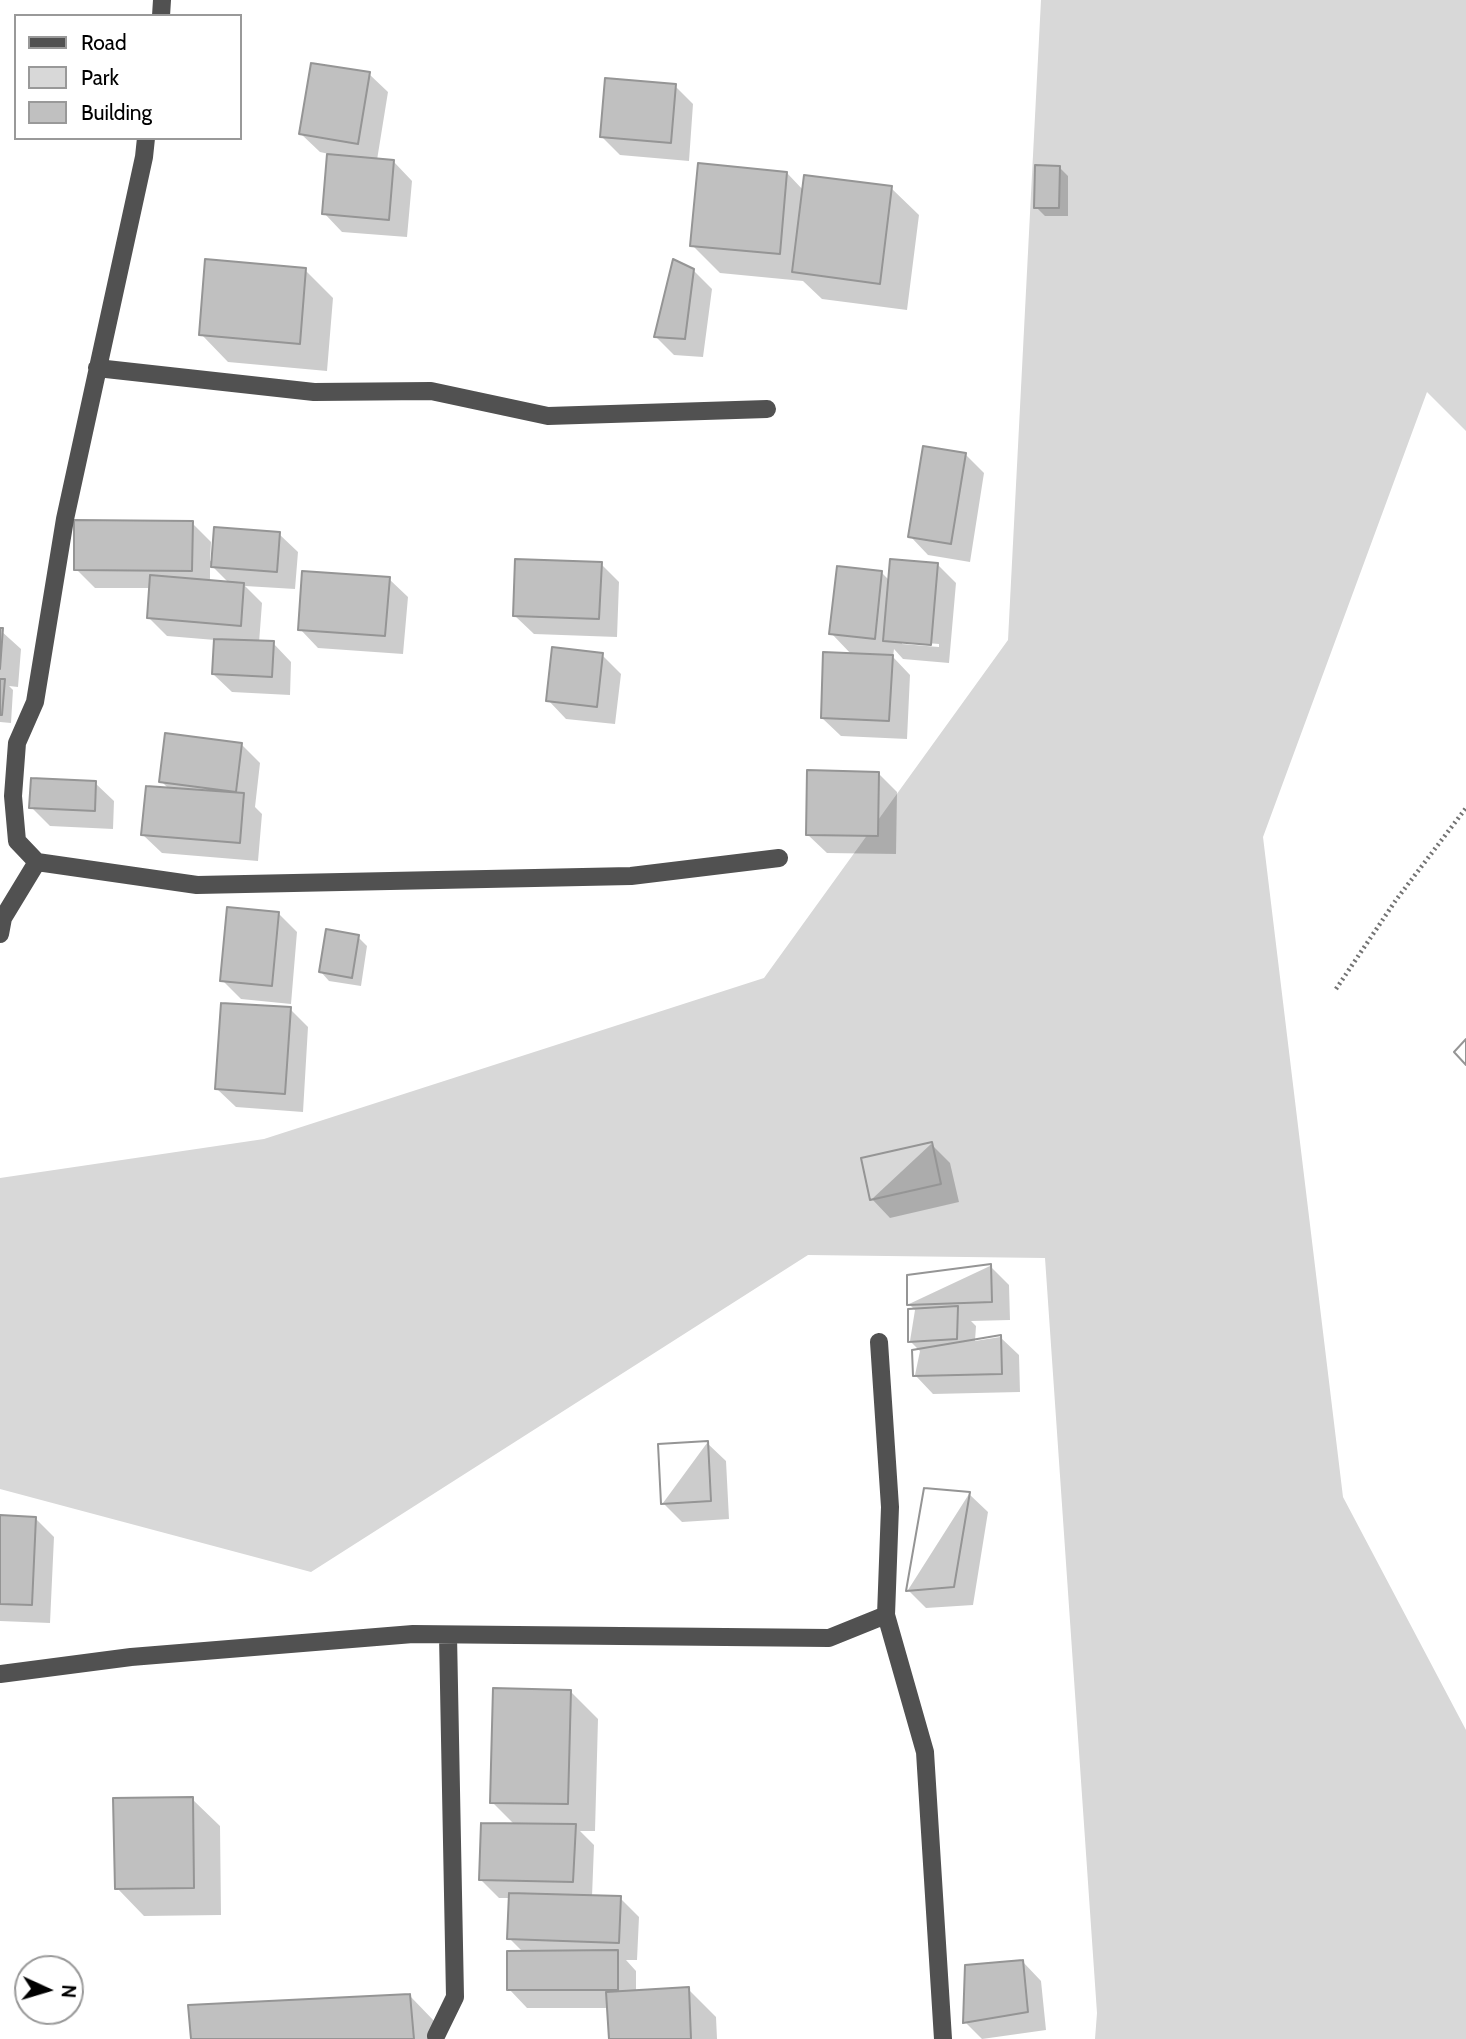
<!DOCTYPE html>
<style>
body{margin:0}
#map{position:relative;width:1466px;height:2039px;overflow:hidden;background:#fff;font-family:Cabin,sans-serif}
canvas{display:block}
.legend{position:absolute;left:14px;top:14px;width:228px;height:126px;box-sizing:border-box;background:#fff;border:2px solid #999;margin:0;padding:9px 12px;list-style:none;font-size:21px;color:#000}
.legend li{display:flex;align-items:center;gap:14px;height:35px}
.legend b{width:35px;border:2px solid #999}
.north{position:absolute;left:14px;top:1955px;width:70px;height:70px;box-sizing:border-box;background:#fff;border:2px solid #999;border-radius:50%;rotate:94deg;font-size:19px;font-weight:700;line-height:28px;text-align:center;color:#000}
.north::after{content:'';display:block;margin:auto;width:24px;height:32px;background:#000;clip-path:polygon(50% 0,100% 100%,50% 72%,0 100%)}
</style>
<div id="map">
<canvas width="1466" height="2039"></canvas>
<ul class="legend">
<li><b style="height:9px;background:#515151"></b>Road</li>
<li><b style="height:19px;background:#d8d8d8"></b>Park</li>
<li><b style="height:19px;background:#c0c0c0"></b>Building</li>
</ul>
<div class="north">N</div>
</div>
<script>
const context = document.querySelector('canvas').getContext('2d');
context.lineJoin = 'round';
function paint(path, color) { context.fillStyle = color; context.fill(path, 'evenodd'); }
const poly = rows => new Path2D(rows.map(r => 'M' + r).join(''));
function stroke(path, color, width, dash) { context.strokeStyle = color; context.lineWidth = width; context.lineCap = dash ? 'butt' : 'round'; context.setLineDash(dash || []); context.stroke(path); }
paint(poly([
 [1041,0,1466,0,1466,431,1427,392,1263,837,1343,1497,1466,1730,1466,2039,1095,2039,1097,2013,1045,1258,808,1255,311,1572,0,1489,0,1178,264,1139,764,978,1008,640]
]), '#d8d8d8');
paint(poly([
 [369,74,388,92,377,160,394,162,412,181,407,237,342,232,324,213,329,154,320,152,301,134],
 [675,86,693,104,689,161,620,155,602,137],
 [1059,167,1068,176,1068,216,1045,216,1036,207],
 [787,173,804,191,891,188,919,215,907,310,822,299,803,281,720,273,692,245],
 [305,270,333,298,327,371,228,362,201,334],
 [693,270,712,289,703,357,674,355,656,337],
 [965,454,984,473,970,562,928,555,910,536],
 [192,523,211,542,210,561,279,534,298,552,295,589,245,586,262,603,259,643,273,643,291,662,290,695,232,692,213,674,215,640,167,636,149,618,151,588,95,588,76,569],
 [210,564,230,584,210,582],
 [601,564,619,582,617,637,534,634,515,616],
 [937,564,956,583,949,663,903,659,894,649,893,657,910,675,907,739,841,736,822,718,852,655,831,633,881,572,890,581],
 [902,641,939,644,939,647,902,644],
 [389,579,408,597,403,654,318,648,300,629],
 [0,630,21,649,18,687,9,686,13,690,11,723,0,722],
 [602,655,621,674,615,724,566,719,548,700],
 [241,744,260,763,255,807,262,814,258,861,162,853,143,835,169,789,161,781],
 [878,773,897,792,896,854,827,853,808,835],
 [95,783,114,801,113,829,50,826,31,807],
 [278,913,297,932,291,1004,241,999,222,980],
 [358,937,367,946,361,986,329,981,321,972],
 [290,1009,308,1027,303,1112,236,1107,217,1089],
 [931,1144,950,1163,959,1202,890,1218,872,1199],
 [990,1266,1009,1285,1010,1320,971,1321,976,1326,975,1341,1000,1337,1019,1355,1020,1392,933,1394,915,1375,920,1351,910,1341,915,1310,909,1304],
 [707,1443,726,1461,729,1519,682,1522,663,1503],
 [969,1494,988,1512,973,1605,926,1608,908,1590],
 [0,1517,35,1518,54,1537,50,1623,0,1621],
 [570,1691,598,1719,595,1831,580,1831,594,1845,592,1897,620,1898,639,1917,637,1960,626,1960,636,1971,636,1992,688,1989,716,2017,717,2039,610,2039,609,2008,527,2008,509,1989,523,1952,509,1938,511,1898,499,1898,480,1879,515,1825,492,1802],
 [192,1799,220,1826,221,1915,144,1916,117,1888],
 [1023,1962,1041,1981,1046,2030,982,2039,965,2022],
 [410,1996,437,2024,438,2039,192,2039]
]), '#0003');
const building = poly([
 [311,63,370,72,358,144,299,134,311,63],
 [605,78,676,84,671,143,600,137,605,78],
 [327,154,394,160,389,220,322,214,327,154],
 [698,163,787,172,780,254,690,246,698,163],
 [1035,165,1060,166,1059,208,1034,208,1035,165],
 [804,175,892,186,880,284,792,272,804,175],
 [205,259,306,268,300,344,199,335,205,259],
 [673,259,694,269,685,339,654,337,673,259],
 [923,446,966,453,951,544,908,537,923,446],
 [74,520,193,521,192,571,74,570,74,520],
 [214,527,280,532,277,572,211,567,214,527],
 [515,559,602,562,599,619,513,616,515,559],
 [890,559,938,563,931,645,883,641,890,559],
 [837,566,882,571,875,639,829,634,837,566],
 [302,571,390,577,385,636,298,630,302,571],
 [150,575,244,583,241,626,147,618,150,575],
 [0,628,3,628,0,669,0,628],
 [214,639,274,641,272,677,212,674,214,639],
 [552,647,603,653,597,707,546,701,552,647],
 [823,652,893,655,889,721,821,718,823,652],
 [0,679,5,679,2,715,0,715,0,679],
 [165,733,242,743,236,792,159,782,165,733],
 [807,770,879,772,878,836,806,835,807,770],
 [31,778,96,781,95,811,29,808,31,778],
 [146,786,244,793,240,843,141,835,146,786],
 [227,907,279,912,272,986,220,981,227,907],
 [326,929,359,935,352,978,319,972,326,929],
 [221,1003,291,1007,285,1094,215,1089,221,1003],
 [1466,1039,1466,1065,1454,1052,1466,1039],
 [1466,1039,1466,1065,1454,1052,1466,1039],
 [932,1142,941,1184,870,1200,861,1158,932,1142],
 [932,1142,941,1184,870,1200,861,1158,932,1142],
 [991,1264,992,1302,907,1305,907,1275,991,1264],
 [991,1264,992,1302,907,1305,907,1275,991,1264],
 [958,1306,957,1339,908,1342,908,1309,958,1306],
 [958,1306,957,1339,908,1342,908,1309,958,1306],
 [1001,1335,1002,1374,913,1376,912,1350,1001,1335],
 [1001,1335,1002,1374,913,1376,912,1350,1001,1335],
 [708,1441,711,1501,661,1504,658,1444,708,1441],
 [708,1441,711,1501,661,1504,658,1444,708,1441],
 [924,1488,970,1492,954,1587,906,1591,924,1488],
 [924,1488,970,1492,954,1587,906,1591,924,1488],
 [0,1515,36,1517,32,1605,0,1604,0,1515],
 [493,1688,571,1690,568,1804,490,1803,493,1688],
 [193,1797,194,1888,115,1889,113,1798,193,1797],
 [481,1823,576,1824,573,1882,479,1880,481,1823],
 [509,1893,621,1896,619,1943,507,1939,509,1893],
 [618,1950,618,1990,507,1990,507,1951,618,1950],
 [1023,1960,1028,2012,963,2023,965,1965,1023,1960],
 [689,1987,691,2039,609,2039,606,1992,689,1987],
 [410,1994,414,2039,191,2039,188,2005,410,1994]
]);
paint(building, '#c0c0c0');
stroke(building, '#959595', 2);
stroke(poly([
 [1336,989,1396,900,1466,808]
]), '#737373', 4.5, [2, 3.5]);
stroke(poly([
 [161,16,162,0],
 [146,138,144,157,65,519,35,702,17,743,13,796,17,841,37,862,197,885,631,876,779,858],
 [97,368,314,392,431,391,548,416,767,409],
 [0,934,3,918,37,862],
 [886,1615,925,1752,943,2039],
 [0,1674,131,1657,413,1634,829,1638,886,1615,890,1507,879,1342],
 [436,2036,455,1997,448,1635]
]), '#515151', 18);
</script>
